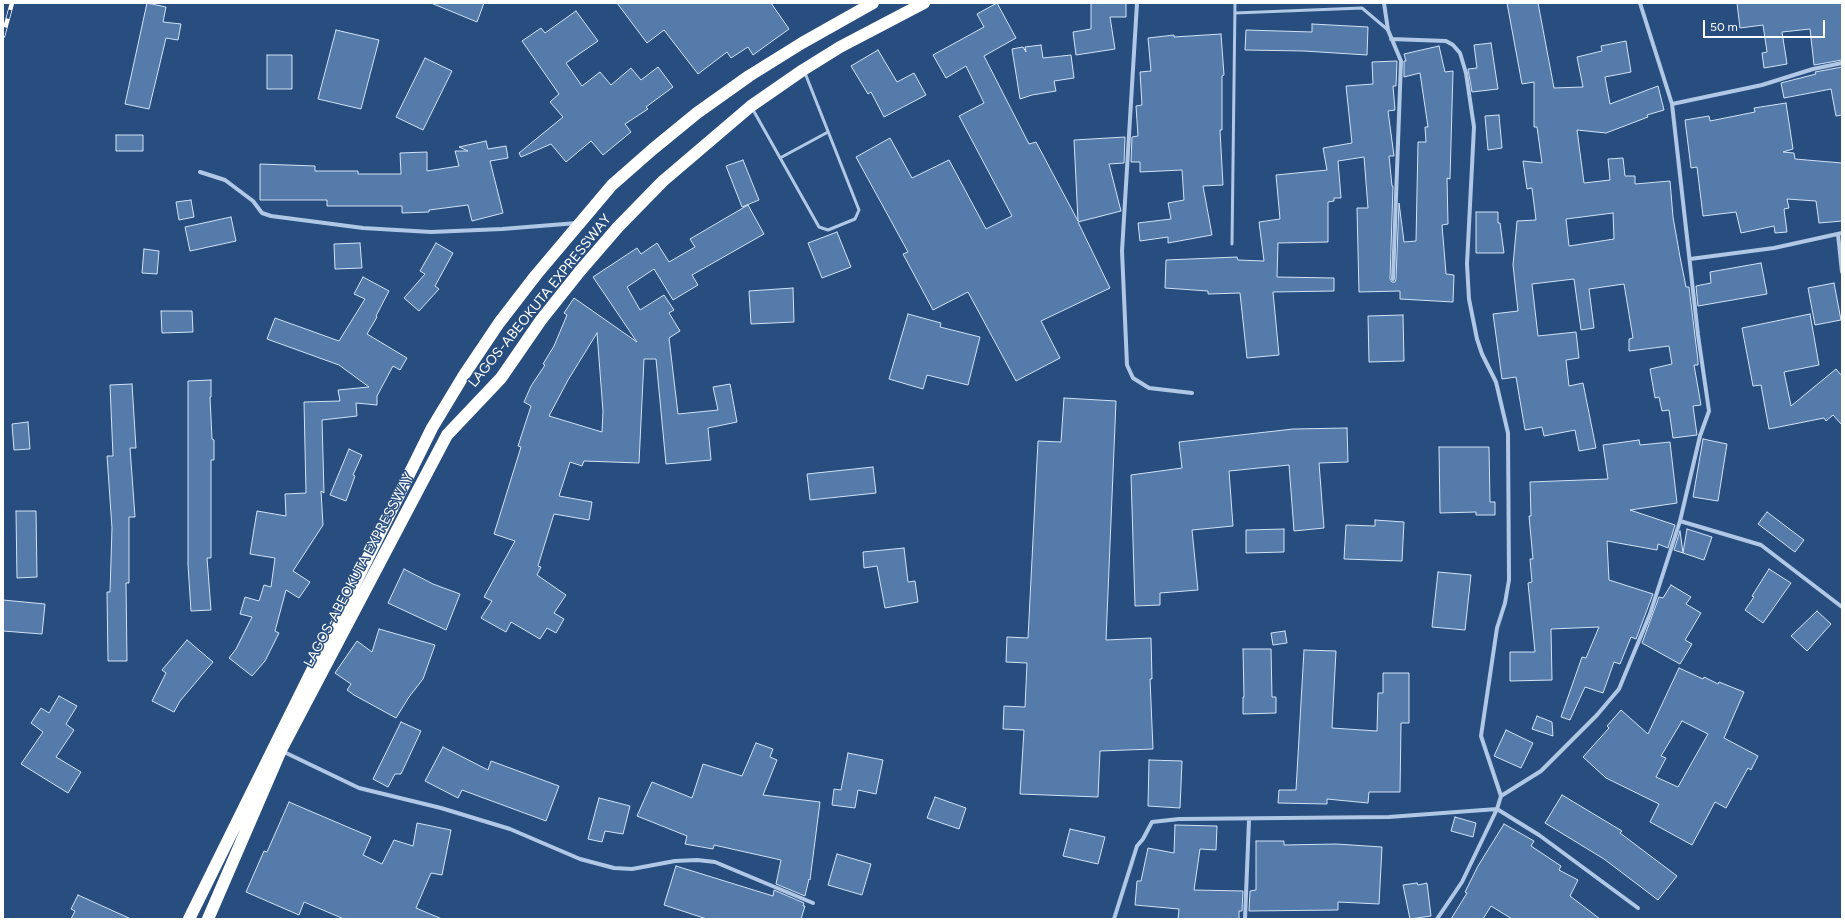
<!DOCTYPE html>
<style>
body{margin:0}
#map{position:relative;width:1845px;height:922px;overflow:hidden;background:#284e80;font-family:Figtree,sans-serif}
canvas{display:block}
.frame{position:absolute;inset:0;border:4px solid #fff;pointer-events:none}
.scale{position:absolute;left:1703px;top:20px;width:122px;height:18px;box-sizing:border-box;border:2px solid #fff;border-top:0;padding-left:5px;font-size:12px;line-height:14px;white-space:nowrap;color:#fff;-webkit-text-stroke:3px #284e80;paint-order:stroke}
</style>
<div id="map">
<canvas width="1845" height="922"></canvas>
<div class="frame"></div>
<div class="scale">50 m</div>
</div>
<script>
const context = document.querySelector('canvas').getContext('2d');
context.lineJoin = 'round';
function paint(path, color) { context.fillStyle = color; context.fill(path, 'evenodd'); }
const poly = rows => new Path2D(rows.map(r => 'M' + r).join(''));
function stroke(path, color, width, dash) { context.strokeStyle = color; context.lineWidth = width; context.lineCap = dash ? 'butt' : 'round'; context.setLineDash(dash || []); context.stroke(path); }
function write(font, color, halo, rows, align = 'center') {
  context.font = font + ' Figtree,sans-serif'; context.lineWidth = 3; context.setLineDash([]); context.textBaseline = 'middle'; context.strokeStyle = halo; context.fillStyle = color; for (const [text, x, y, turn = 0] of rows) {
    context.save(); context.translate(x, y); context.rotate((+turn || 0) * Math.PI / 180); context.textAlign = isNaN(turn) ? turn : align; if (halo) context.strokeText(text, 0, 0); context.fillText(text, 0, 0); context.restore();
  }
}
const building = poly([
 [147,3,166,7,163,22,181,24,178,40,166,38,149,109,125,104,147,3],
 [431,3,484,3,477,22,431,3],
 [617,3,771,3,789,29,753,55,748,47,731,58,727,52,698,74,664,30,647,43,617,3],
 [997,3,1016,38,984,56,1029,144,1036,142,1078,221,1074,140,1125,137,1124,163,1109,164,1121,211,1078,222,1110,288,1041,321,1060,358,1016,381,968,292,933,310,903,254,908,252,856,157,890,138,912,178,949,160,986,229,1012,216,959,116,984,103,966,66,946,78,933,55,984,27,977,14,997,3],
 [1091,3,1126,3,1126,17,1110,17,1115,49,1076,55,1073,32,1091,29,1091,3],
 [1507,3,1538,3,1554,88,1583,87,1577,57,1602,51,1601,46,1626,41,1631,72,1605,77,1610,104,1658,86,1664,110,1647,115,1648,117,1606,133,1577,130,1584,183,1610,180,1608,159,1623,158,1625,176,1635,176,1635,184,1670,181,1673,217,1680,257,1686,287,1689,287,1698,361,1698,365,1694,365,1701,405,1693,406,1697,435,1673,438,1669,410,1662,411,1659,397,1655,398,1650,369,1672,364,1669,346,1629,351,1629,339,1633,338,1624,284,1589,289,1594,328,1581,330,1574,279,1532,284,1538,336,1576,332,1579,358,1566,360,1569,386,1583,383,1596,448,1579,451,1575,430,1544,436,1542,427,1525,430,1516,377,1502,379,1493,314,1518,311,1513,265,1517,221,1536,220,1532,188,1527,189,1523,161,1542,163,1537,127,1534,127,1534,82,1522,84,1507,3],
 [1613,213,1614,239,1569,246,1566,219,1613,213],
 [1737,3,1842,3,1842,60,1814,65,1810,29,1782,32,1787,64,1764,68,1762,53,1767,52,1763,25,1740,28,1737,3],
 [576,11,598,41,566,63,582,86,600,72,611,85,631,68,641,80,658,67,673,87,646,107,648,109,625,124,631,132,603,155,591,141,566,162,551,144,521,157,519,153,563,117,550,102,559,94,522,41,541,28,545,33,576,11],
 [1312,24,1368,27,1367,55,1304,51,1245,50,1246,30,1312,32,1312,24],
 [336,30,379,40,361,109,318,99,336,30],
 [1221,34,1224,75,1222,76,1222,130,1220,130,1223,185,1203,186,1212,235,1168,243,1168,237,1140,241,1138,223,1171,219,1168,203,1184,200,1182,170,1140,172,1140,162,1131,162,1132,137,1138,136,1136,106,1142,105,1140,72,1151,71,1148,38,1174,35,1174,37,1221,34],
 [1491,43,1498,89,1472,92,1468,69,1477,68,1474,45,1491,43],
 [1041,45,1043,58,1071,55,1074,78,1054,81,1056,91,1032,95,1020,99,1012,49,1023,47,1026,52,1025,47,1041,45],
 [1439,46,1445,72,1453,71,1450,179,1447,178,1448,224,1442,225,1446,274,1454,275,1453,302,1400,299,1400,291,1359,292,1357,208,1368,208,1364,157,1338,161,1341,198,1334,198,1334,201,1328,202,1328,242,1278,243,1277,277,1334,278,1334,291,1273,292,1279,355,1247,358,1240,293,1208,294,1208,291,1165,288,1166,260,1237,257,1238,260,1264,261,1259,222,1280,219,1276,175,1327,170,1323,148,1352,143,1346,86,1373,84,1372,62,1397,61,1396,86,1393,86,1395,110,1388,111,1394,156,1389,156,1392,186,1393,186,1390,279,1392,282,1395,282,1396,279,1399,203,1404,242,1416,241,1418,142,1426,142,1425,127,1428,127,1420,73,1404,77,1404,61,1406,61,1404,54,1439,46],
 [878,50,897,82,914,73,926,95,884,117,871,92,868,94,851,66,878,50],
 [267,55,292,55,292,89,267,89,267,55],
 [425,58,452,71,423,130,396,117,425,58],
 [1842,67,1842,115,1836,116,1831,89,1784,98,1781,83,1816,74,1815,72,1842,67],
 [1786,103,1793,149,1783,152,1794,153,1795,159,1842,163,1842,221,1819,223,1816,201,1787,199,1789,208,1784,209,1787,232,1775,233,1774,226,1741,233,1736,212,1703,216,1697,167,1691,168,1685,120,1709,116,1710,121,1755,112,1754,108,1786,103],
 [1499,115,1502,148,1488,150,1485,116,1499,115],
 [116,135,143,135,143,151,116,151,116,135],
 [486,141,488,149,506,146,508,158,490,161,503,213,472,221,468,205,429,210,429,212,402,213,402,206,327,206,327,200,260,200,260,164,315,166,315,171,358,171,358,174,401,174,400,153,427,152,427,171,459,166,455,151,468,151,459,147,486,141],
 [743,160,759,200,742,207,726,166,743,160],
 [191,200,194,217,179,220,176,202,191,200],
 [748,205,764,234,692,275,698,285,673,300,654,269,627,287,640,310,664,295,674,310,669,313,680,331,669,338,678,414,718,410,713,387,730,384,737,422,708,428,711,460,666,464,656,359,644,359,639,463,584,461,582,466,570,462,559,496,592,502,589,520,554,514,538,566,541,567,537,575,566,595,554,613,564,619,556,633,547,628,540,639,511,622,506,632,481,618,492,601,484,597,515,541,494,534,521,447,518,446,531,406,524,402,531,386,545,365,543,364,554,346,567,315,564,313,574,298,637,342,593,277,637,248,641,254,657,243,669,262,695,247,690,239,748,205],
 [597,333,603,411,602,432,549,416,568,380,597,333],
 [1476,212,1498,212,1498,223,1500,223,1504,253,1476,253,1476,212],
 [231,217,236,241,190,251,185,227,231,217],
 [837,232,851,267,822,278,808,243,837,232],
 [360,243,362,268,335,269,334,244,360,243],
 [436,243,453,253,435,286,439,289,419,311,404,298,425,274,420,271,436,243],
 [144,249,159,251,157,274,142,273,144,249],
 [1761,263,1767,294,1698,306,1696,286,1711,283,1710,272,1761,263],
 [363,277,389,291,376,316,377,317,367,334,407,358,400,370,393,366,377,396,377,405,356,403,357,416,322,420,324,493,321,491,323,525,293,571,310,582,299,598,286,590,275,631,279,633,265,661,252,676,229,658,236,649,252,617,240,614,245,597,259,601,264,585,271,587,275,558,250,554,257,511,286,516,285,494,306,493,304,402,340,401,338,390,369,387,339,365,267,339,275,318,339,341,365,299,354,294,363,277],
 [1834,283,1841,320,1815,325,1808,288,1834,283],
 [793,288,794,322,751,324,749,291,793,288],
 [161,311,192,311,193,332,162,333,161,311],
 [908,314,941,323,940,327,980,337,968,385,927,375,923,389,889,379,908,314],
 [1810,314,1819,365,1784,372,1791,406,1836,369,1842,376,1842,425,1833,415,1826,421,1824,418,1769,429,1761,385,1753,386,1742,328,1810,314],
 [1403,315,1404,361,1369,362,1368,316,1403,315],
 [211,380,211,397,210,397,212,439,214,440,214,460,211,460,211,558,207,558,211,610,191,611,188,565,188,381,211,380],
 [132,384,136,448,130,448,135,517,129,517,129,583,126,583,127,661,108,661,107,592,110,592,112,528,107,456,113,456,110,385,132,384],
 [1064,398,1116,401,1106,640,1151,638,1152,679,1150,679,1153,749,1100,751,1098,797,1020,794,1024,730,1003,729,1004,706,1025,707,1027,663,1006,662,1007,637,1028,638,1038,441,1061,442,1064,398],
 [28,422,30,449,14,450,12,424,28,422],
 [1347,428,1348,462,1319,463,1324,528,1294,531,1289,465,1229,471,1233,526,1192,530,1198,590,1160,593,1160,605,1135,606,1131,475,1182,468,1179,442,1293,429,1347,428],
 [1703,439,1727,444,1718,501,1693,497,1703,439],
 [1639,440,1640,445,1670,442,1677,503,1630,510,1675,525,1668,548,1658,544,1657,550,1607,541,1609,580,1653,594,1636,639,1631,637,1620,664,1614,662,1603,693,1585,687,1570,720,1561,717,1582,657,1586,658,1599,627,1551,629,1552,680,1510,681,1510,652,1535,652,1528,583,1532,582,1530,559,1533,559,1529,516,1531,516,1530,482,1608,479,1603,445,1639,440],
 [1439,447,1489,447,1490,502,1495,502,1495,515,1476,515,1476,512,1440,513,1439,447],
 [349,449,362,455,353,475,355,476,346,501,330,495,349,449],
 [873,467,876,493,810,500,807,474,873,467],
 [16,511,36,511,37,577,17,578,16,511],
 [1767,512,1804,540,1795,552,1758,524,1767,512],
 [1375,520,1404,522,1402,561,1344,559,1346,525,1375,526,1375,520],
 [1284,529,1284,552,1246,553,1246,530,1284,529],
 [1687,529,1712,537,1704,560,1683,553,1687,529],
 [1680,531,1683,553,1674,550,1680,531],
 [904,548,908,582,915,581,918,602,885,608,877,566,864,568,863,552,904,548],
 [404,569,433,584,460,594,446,630,388,603,404,569],
 [1769,569,1791,583,1763,623,1745,610,1754,597,1752,596,1769,569],
 [1438,572,1471,575,1465,630,1432,627,1438,572],
 [1671,585,1691,597,1686,604,1701,613,1685,640,1692,644,1680,664,1642,643,1659,597,1663,598,1671,585],
 [3,600,45,604,42,634,3,631,3,600],
 [1817,611,1831,624,1807,651,1791,636,1817,611],
 [379,629,435,645,423,679,409,697,396,718,354,695,347,690,351,684,335,673,357,641,372,652,379,629],
 [1285,631,1287,643,1273,645,1271,633,1285,631],
 [187,640,213,662,180,701,174,712,152,701,166,673,162,670,187,640],
 [1243,649,1271,649,1272,697,1276,697,1276,713,1243,714,1243,697,1244,697,1243,649],
 [1304,650,1336,651,1332,728,1377,731,1378,693,1383,693,1383,673,1409,673,1409,723,1401,723,1400,792,1369,792,1368,803,1327,799,1327,804,1278,803,1279,790,1296,790,1304,650],
 [1679,668,1703,679,1704,677,1718,684,1719,682,1744,692,1724,738,1758,756,1751,770,1748,768,1726,808,1715,802,1692,845,1650,822,1659,804,1606,778,1583,757,1609,728,1607,726,1621,710,1648,734,1679,668],
 [1682,721,1708,734,1678,787,1656,777,1666,758,1661,756,1682,721],
 [59,696,77,706,66,724,74,730,56,757,81,772,68,793,21,764,43,732,31,723,41,708,49,713,59,696],
 [1537,716,1552,722,1553,736,1532,729,1537,716],
 [401,722,421,731,401,774,395,774,388,787,373,779,401,722],
 [1506,730,1533,743,1521,768,1494,756,1506,730],
 [756,743,773,749,770,757,777,760,763,795,820,802,810,880,809,879,805,896,776,884,781,860,714,845,713,849,685,844,687,836,637,816,652,782,692,798,703,764,742,776,756,743],
 [443,747,488,770,491,761,559,786,546,821,462,790,458,798,425,781,443,747],
 [848,753,883,760,876,794,858,790,855,808,832,805,834,789,841,790,848,753],
 [1149,760,1182,761,1180,808,1148,806,1149,760],
 [1562,795,1622,831,1620,833,1677,876,1658,900,1604,859,1545,823,1562,795],
 [935,797,966,808,959,829,927,818,935,797],
 [599,798,630,806,623,834,605,831,602,842,588,839,599,798],
 [289,802,371,837,363,855,382,864,394,840,413,846,417,823,451,830,442,875,431,873,416,908,442,919,344,919,304,902,299,915,246,892,264,851,267,852,289,802],
 [1455,817,1476,823,1473,837,1451,831,1455,817],
 [1504,824,1534,841,1531,846,1561,866,1559,870,1578,880,1570,896,1600,919,1512,919,1491,906,1483,919,1451,919,1467,893,1465,892,1478,866,1504,824],
 [1175,825,1217,826,1216,850,1200,849,1194,890,1243,891,1242,911,1239,911,1239,919,1178,919,1179,909,1135,905,1137,881,1141,881,1148,848,1174,853,1175,825],
 [1070,829,1105,837,1098,864,1063,856,1070,829],
 [1256,841,1284,841,1284,845,1336,844,1382,847,1379,904,1338,902,1338,910,1249,911,1250,891,1256,890,1256,841],
 [837,854,871,864,862,895,828,885,837,854],
 [676,866,773,896,774,890,804,903,803,906,805,906,801,919,707,919,664,905,676,866],
 [1417,883,1418,885,1427,883,1431,916,1410,919,1403,885,1417,883],
 [78,895,131,919,71,919,75,911,71,909,78,895]
]);
paint(building, '#557baa');
stroke(building, '#d3e2f5', 1);
stroke(poly([
 [1235,13,1362,8,1388,30],
 [752,108,819,227,828,230,855,219,859,210,805,73],
 [780,158,828,132],
 [1232,244,1235,3]
]), '#b0c8e5', 3);
stroke(poly([
 [1137,3,1122,251,1127,365,1133,378,1149,388,1192,393],
 [1384,3,1388,30,1401,61,1393,279],
 [1640,3,1672,104,1698,335,1709,411,1700,436,1680,521,1761,545,1842,607],
 [1391,39,1446,41,1453,45,1460,53,1466,73,1474,127,1467,264,1469,299,1477,339,1482,354,1496,382,1508,433,1509,580,1505,603,1497,628,1481,736,1501,796,1497,809,1462,882,1437,919],
 [1672,104,1762,85,1813,69,1842,63],
 [200,172,225,180,253,201,262,213,271,216,363,228,431,232,502,229,577,223],
 [1838,234,1842,272],
 [1690,259,1774,248,1842,233],
 [282,751,359,788,441,808,510,829,580,859,614,868,632,869,675,861,697,860,715,862,813,903],
 [1501,796,1541,771,1597,715,1619,689,1650,614,1680,521],
 [1114,919,1137,846,1143,839,1152,822,1179,819,1389,817,1497,809,1539,835,1638,908],
 [1245,919,1249,820]
]), '#b0c8e5', 4);
stroke(poly([
 [189,919,432,428,464,375,499,323,536,275,612,185,653,149,697,113,749,76,802,43,873,3],
 [208,919,281,750,447,435,501,378,541,320,580,271,618,227,663,181,751,106,803,70,840,47,924,3]
]), '#fff', 12);
const rail = poly([
 [3,36,12,3]
]);
stroke(rail, '#fff', 4.5);
stroke(rail, '#284e80', 3, [9]);
write('14px', '#fff', '#284e80', [
 ["LAGOS-ABEOKUTA EXPRESSWAY",540,301,-51],
 ["LAGOS-ABEOKUTA EXPRESSWAY",359,570,-62]
]);
</script>
